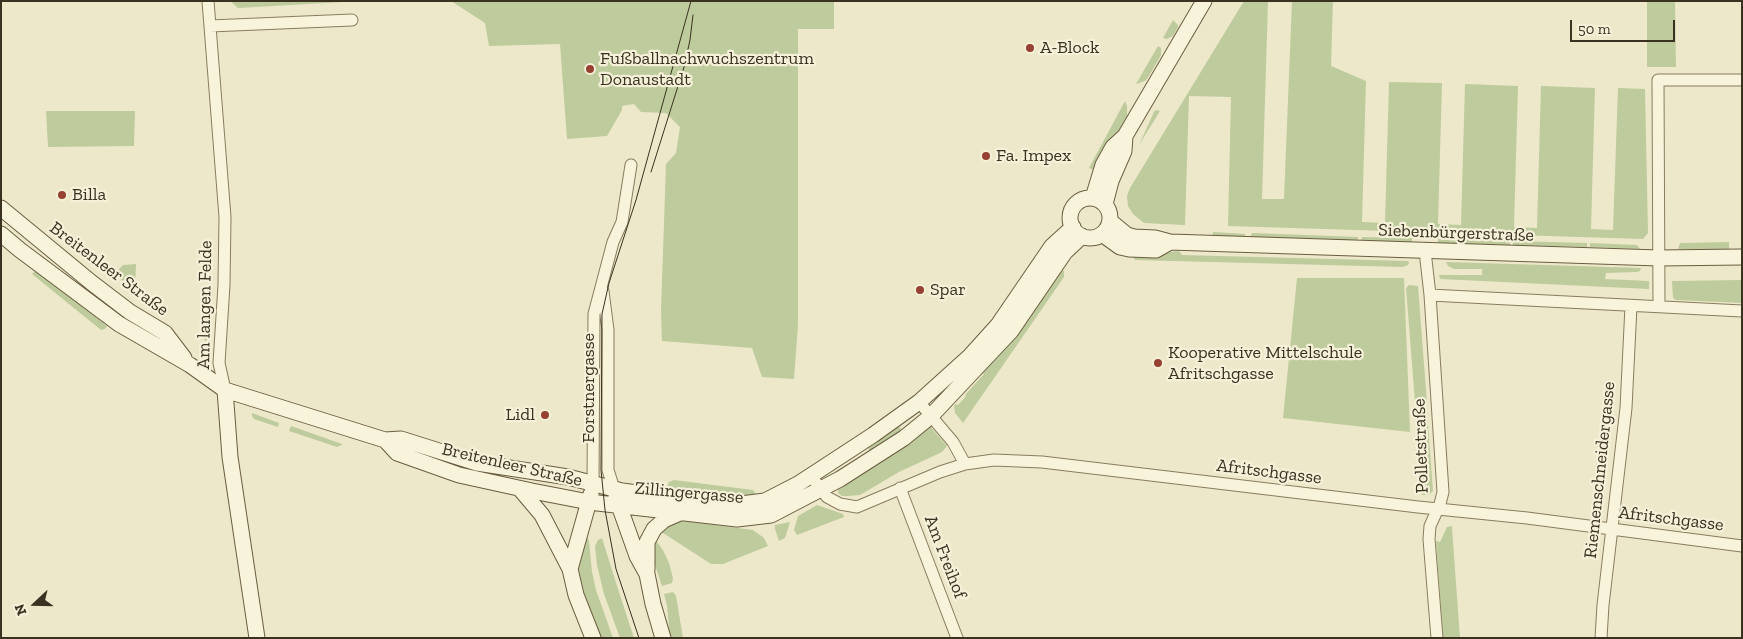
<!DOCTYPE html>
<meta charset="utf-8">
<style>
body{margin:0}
#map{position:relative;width:1743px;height:639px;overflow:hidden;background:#ede8c9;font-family:"Zilla Slab",serif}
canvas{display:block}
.frame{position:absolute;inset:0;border:2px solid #3a3121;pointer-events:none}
.north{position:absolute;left:10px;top:579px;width:50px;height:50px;-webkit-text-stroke:4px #f5f1d9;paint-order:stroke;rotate:249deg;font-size:14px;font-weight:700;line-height:20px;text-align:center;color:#3a3121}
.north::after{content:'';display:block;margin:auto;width:18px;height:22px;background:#3a3121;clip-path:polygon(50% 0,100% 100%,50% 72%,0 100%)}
.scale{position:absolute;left:1570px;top:20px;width:105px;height:22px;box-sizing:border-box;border:2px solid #3a3121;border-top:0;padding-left:6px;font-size:15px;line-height:18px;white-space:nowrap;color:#3a3121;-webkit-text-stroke:4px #f5f1d9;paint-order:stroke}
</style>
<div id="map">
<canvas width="1743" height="639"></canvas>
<div class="frame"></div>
<div class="north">N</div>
<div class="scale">50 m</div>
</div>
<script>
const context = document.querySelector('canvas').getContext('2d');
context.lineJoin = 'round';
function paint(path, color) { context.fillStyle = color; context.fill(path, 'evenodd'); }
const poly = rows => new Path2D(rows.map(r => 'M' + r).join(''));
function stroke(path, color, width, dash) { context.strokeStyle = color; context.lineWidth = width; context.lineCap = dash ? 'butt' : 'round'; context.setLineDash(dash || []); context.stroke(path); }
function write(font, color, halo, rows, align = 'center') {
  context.font = font + ' "Zilla Slab",serif'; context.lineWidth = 4.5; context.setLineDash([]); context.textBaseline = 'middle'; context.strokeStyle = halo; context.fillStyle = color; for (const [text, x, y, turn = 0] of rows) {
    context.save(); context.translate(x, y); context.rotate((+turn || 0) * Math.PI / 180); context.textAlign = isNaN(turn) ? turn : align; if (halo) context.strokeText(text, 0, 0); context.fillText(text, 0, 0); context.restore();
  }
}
paint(poly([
 [230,1,361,1,238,8],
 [451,1,834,1,834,29,798,29,798,325,794,379,762,377,752,348,662,341,661,311,666,164,676,153,680,127,666,113,641,112,634,104,622,106,622,110,607,136,567,139,560,44,489,46,485,23],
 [1244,1,1268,1,1262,199,1284,199,1292,1,1333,1,1331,66,1366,81,1362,222,1385,223,1389,82,1442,83,1438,224,1461,225,1465,84,1518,86,1514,227,1537,228,1541,86,1595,88,1591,229,1613,230,1618,88,1645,89,1648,233,1643,239,1228,226,1231,97,1189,96,1185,225,1144,223,1133,214,1128,206,1127,196,1130,188],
 [1647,1,1675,1,1676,67,1647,67],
 [1173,20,1178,25,1178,27,1173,36,1167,39,1163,38],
 [1158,46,1161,48,1161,55,1149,76,1145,81,1136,84],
 [1125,101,1127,106,1127,116,1096,171,1089,168],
 [1156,110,1160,111,1139,145,1154,112],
 [46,111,135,111,134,146,48,147],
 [1213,232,1245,234,1245,237,1212,237],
 [1252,233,1358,237,1358,241,1250,238],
 [1362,237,1412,238,1412,242,1361,241],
 [1438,239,1510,241,1510,245,1438,243],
 [1513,241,1587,243,1587,247,1513,245],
 [1729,242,1729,249,1678,249,1680,243],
 [1590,243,1637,245,1640,249,1590,247],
 [1179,251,1182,255,1408,261,1409,263,1408,265,1403,267,1135,260,1132,256],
 [1446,262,1641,268,1640,271,1637,272,1606,273,1605,279,1649,281,1649,289,1440,279,1439,275,1482,275,1482,269,1454,269,1448,266],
 [136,264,135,288,113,275,123,265],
 [1059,268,1064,271,1064,277,963,423,955,413,954,406,956,404,958,405,966,396,965,395,984,374,980,371],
 [35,271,57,286,107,326,105,329,101,330,32,274],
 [1297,278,1404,278,1410,432,1283,418],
 [1742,280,1742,303,1676,300,1673,298,1672,281],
 [1409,285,1418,286,1427,403,1416,404,1415,402,1406,288],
 [209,289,213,289,207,341,204,340],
 [1427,411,1433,491,1429,495,1422,495,1421,493,1415,415,1418,412],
 [252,413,279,423,278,427,254,419,252,416],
 [929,425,947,446,942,452,899,472,860,495,848,496,842,496,838,493,838,486],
 [291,426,342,444,342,445,337,447,289,431],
 [896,426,901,428,900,434,872,451,869,450,868,447],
 [674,480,753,490,756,494,740,497,719,497,666,490,669,482],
 [817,505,843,514,844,517,797,535,794,530,798,516],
 [677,520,753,530,764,538,768,546,723,564,711,564,660,531],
 [790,522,785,538,779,541,775,529,775,525],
 [1452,526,1452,528,1460,638,1443,638,1436,541,1440,542,1447,527],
 [586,534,589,541,592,572,596,590,613,638,597,638,582,597,578,565],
 [602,538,618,589,634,638,620,638,604,594,597,565,595,546,598,540],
 [655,539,663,550,669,563,673,578,672,583,662,586,654,562,653,545],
 [673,592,676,596,683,638,670,638,667,605,664,594]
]), '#becb9d');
const street = poly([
 [208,1,225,217,224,285,219,363,225,390],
 [210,26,352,20],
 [1425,251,1430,295,1443,492,1440,504,1430,526,1429,539,1437,638],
 [603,291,608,330,608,470,614,489],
 [1430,295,1742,311],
 [1659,306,1658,80,1742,80],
 [919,402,953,442,965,464],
 [811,476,827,497,840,504,857,507,940,472,965,464,994,460,1042,462,1418,507,1527,518,1742,546],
 [593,484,594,314,613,242,622,222,631,165],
 [900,488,957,638],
 [1601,638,1603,605,1626,408,1631,306]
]);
const secondary = poly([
 [1093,198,1103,165,1113,147,1125,136,1204,1],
 '1070 218a20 20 0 1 1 40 0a20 20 0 1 1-40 0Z',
 [1105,204,1111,181,1124,151,1125,136],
 [1,208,92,283,130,312,165,333,184,358],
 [1110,221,1127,235,1134,237,1155,238,1170,242,1659,258,1742,257],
 [1,234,20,250,119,324,190,365,225,390,385,440,401,439,477,463,568,477,622,491,722,504,741,504,765,501,798,484,873,435,919,402,970,356,998,325,1052,246,1073,227],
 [1102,234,1120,247,1129,249,1156,250,1170,242],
 [225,390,230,457,257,638],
 [385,440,397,453,459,475,532,491,589,502,737,519,771,515,840,479,904,438,931,416,1011,331,1065,252,1082,236],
 [520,489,542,515,570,569],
 [591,494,570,569,576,595,593,638],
 [616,497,637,556,647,574,653,604,663,638],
 [647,570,647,542,654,529,664,520,680,513]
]);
stroke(street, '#897c5e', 13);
stroke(secondary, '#6b5d41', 17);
stroke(street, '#f8f4dc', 11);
stroke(secondary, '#f8f4dc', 15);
stroke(poly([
 [651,172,684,67,690,40,693,15],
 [639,638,616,569,605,510,601,470,602,314,609,283,636,200,691,1]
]), '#3a3121', 1);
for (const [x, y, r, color] of [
 [1030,48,5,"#964131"],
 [590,69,5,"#964131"],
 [986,156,5,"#964131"],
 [62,195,5,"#964131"],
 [920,290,5,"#964131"],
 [1158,363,5,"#964131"],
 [545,415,5,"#964131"]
]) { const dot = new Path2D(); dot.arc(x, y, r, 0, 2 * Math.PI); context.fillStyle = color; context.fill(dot); stroke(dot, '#f5f1d9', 2); }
write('18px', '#3a3121', '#f5f1d9', [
 ["A-Block",1040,48],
 ["Fußballnachwuchszentrum",600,59],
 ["Donaustadt",600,80],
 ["Fa. Impex",996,156],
 ["Billa",72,195],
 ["Spar",930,290],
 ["Kooperative Mittelschule",1168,353],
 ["Afritschgasse",1168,374],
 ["Lidl",535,415,"right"]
], 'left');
write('18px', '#3a3121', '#f5f1d9', [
 ["Siebenbürgerstraße",1456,233,2],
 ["Breitenleer Straße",109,269,37],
 ["Am langen Felde",205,305,-89],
 ["Forstnergasse",589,388,-90],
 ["Polletstraße",1421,446,-92],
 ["Breitenleer Straße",512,465,13],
 ["Riemenschneidergasse",1600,470,-84],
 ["Afritschgasse",1269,472,7],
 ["Zillingergasse",689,493,5],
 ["Afritschgasse",1671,519,7],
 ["Am Freihof",945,557,69]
]);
</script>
